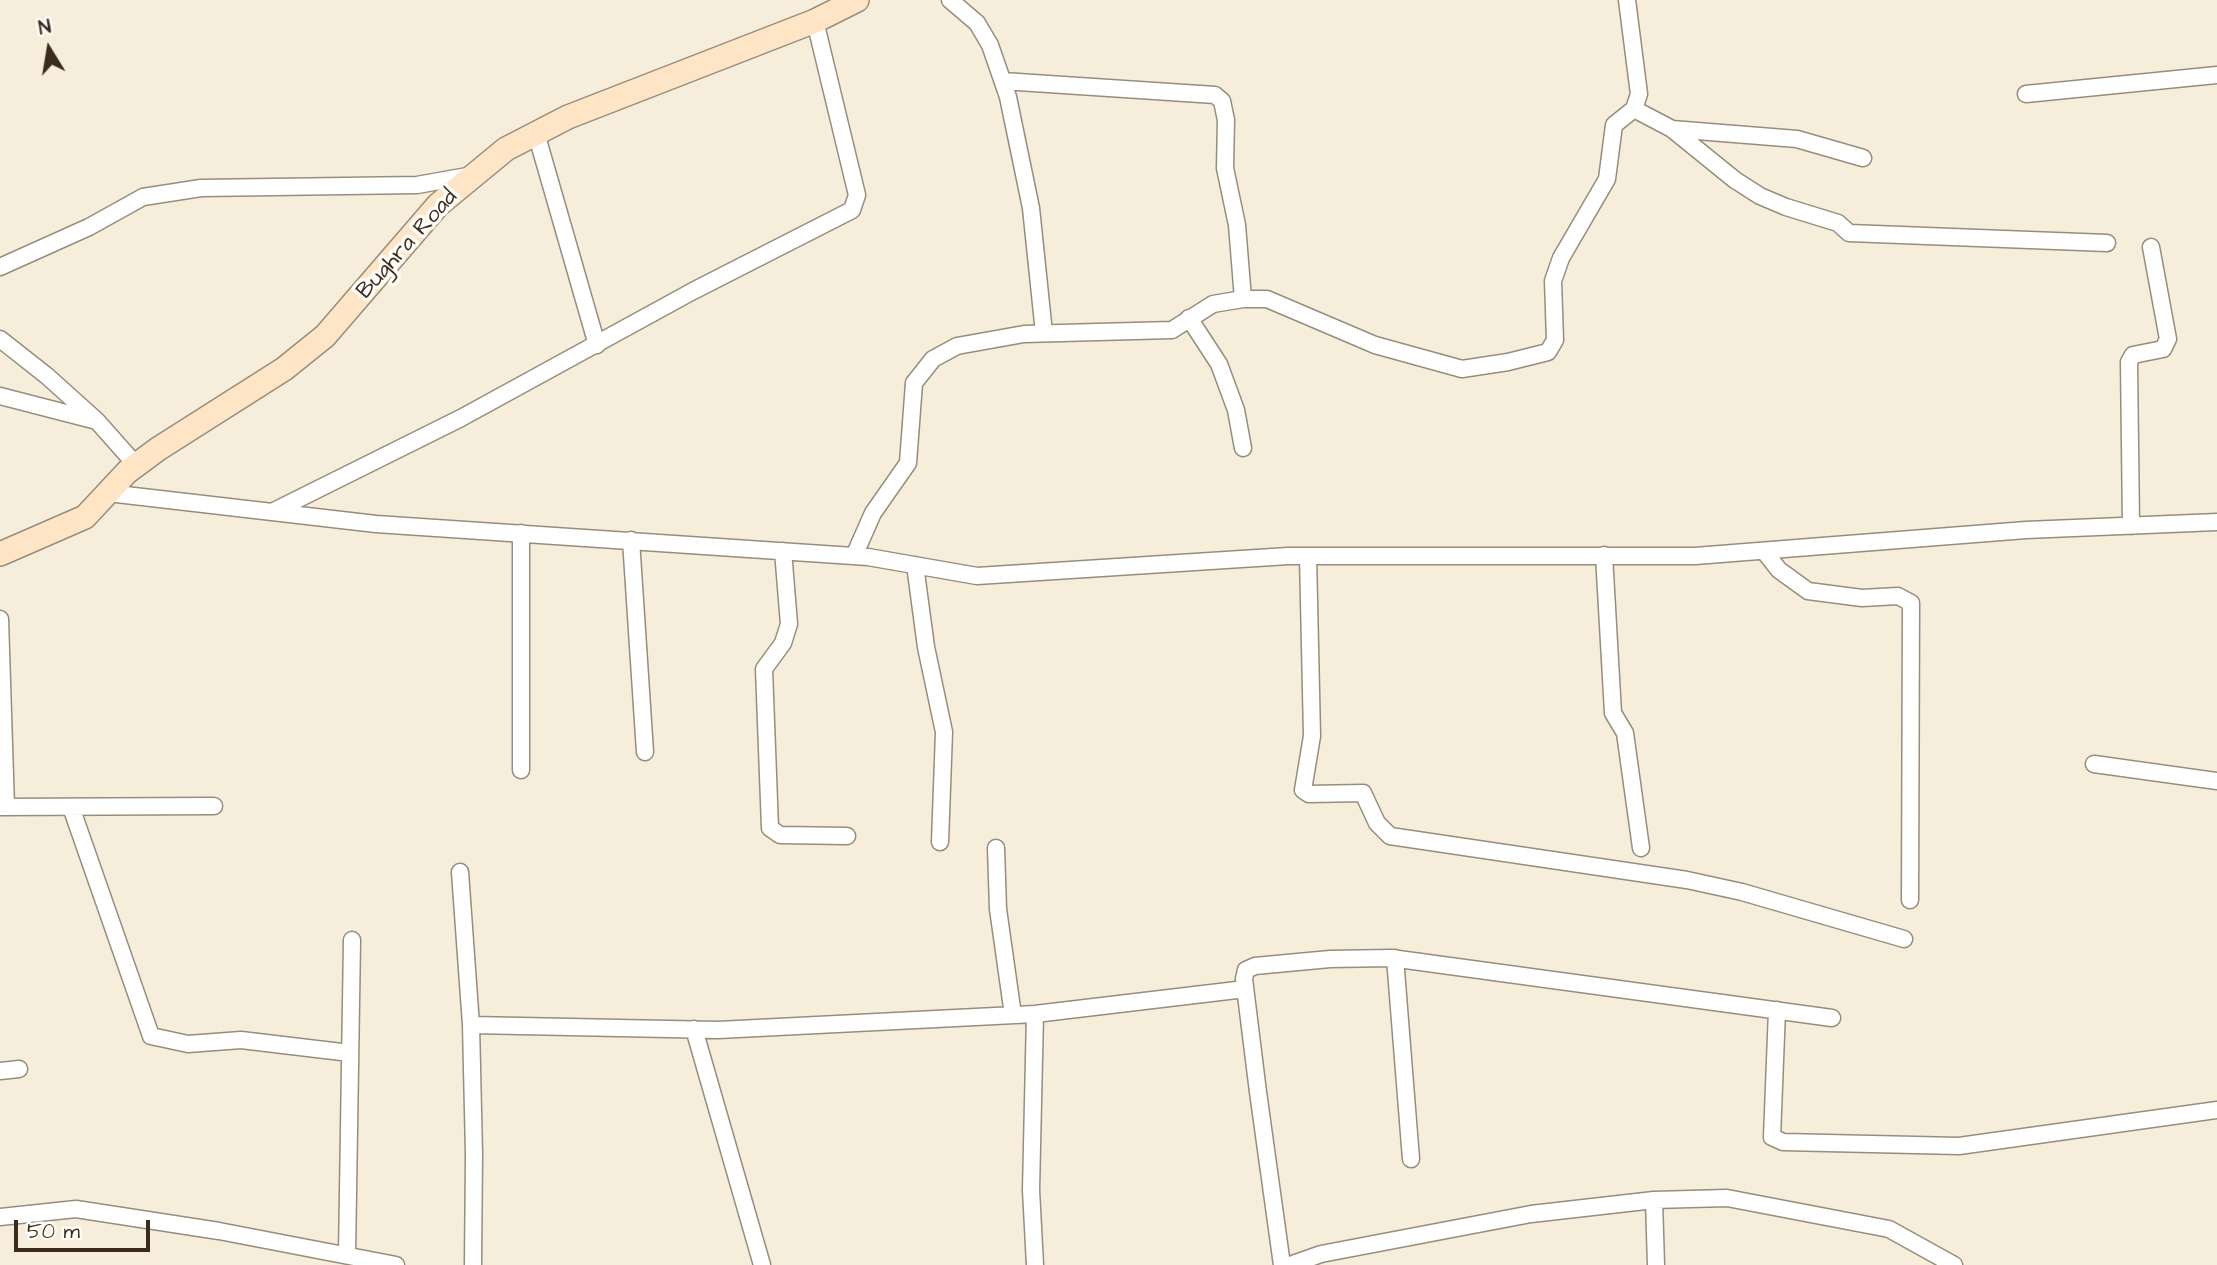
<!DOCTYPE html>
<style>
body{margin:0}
#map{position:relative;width:2217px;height:1265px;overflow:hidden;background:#f6eedb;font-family:"Architects Daughter",sans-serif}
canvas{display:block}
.north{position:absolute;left:14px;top:14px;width:70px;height:70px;-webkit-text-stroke:5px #fdfcf7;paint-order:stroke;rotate:349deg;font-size:19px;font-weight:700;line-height:28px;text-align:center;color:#3b2a1e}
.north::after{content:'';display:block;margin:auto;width:24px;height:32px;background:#3b2a1e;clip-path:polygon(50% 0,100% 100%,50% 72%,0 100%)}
.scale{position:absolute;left:14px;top:1220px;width:136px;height:32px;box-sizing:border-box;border:4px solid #3b2a1e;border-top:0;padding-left:9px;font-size:21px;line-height:24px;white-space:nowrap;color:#3b2a1e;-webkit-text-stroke:5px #fdfcf7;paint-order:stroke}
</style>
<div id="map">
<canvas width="2217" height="1265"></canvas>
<div class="north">N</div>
<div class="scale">50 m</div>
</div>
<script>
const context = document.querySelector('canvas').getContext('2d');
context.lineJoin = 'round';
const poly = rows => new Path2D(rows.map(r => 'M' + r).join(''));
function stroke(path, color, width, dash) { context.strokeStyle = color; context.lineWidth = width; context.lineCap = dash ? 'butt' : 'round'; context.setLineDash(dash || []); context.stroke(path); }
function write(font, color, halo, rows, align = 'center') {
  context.font = font + ' "Architects Daughter",sans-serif'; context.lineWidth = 7; context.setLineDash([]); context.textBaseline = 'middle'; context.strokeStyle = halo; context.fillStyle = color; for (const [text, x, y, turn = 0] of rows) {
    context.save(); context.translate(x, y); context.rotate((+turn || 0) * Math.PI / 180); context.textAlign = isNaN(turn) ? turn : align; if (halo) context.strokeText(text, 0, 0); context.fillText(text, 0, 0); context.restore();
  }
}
const street = poly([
 [950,0,977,23,990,45,1008,97,1031,208,1044,333],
 [1003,81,1215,95,1222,101,1226,120,1225,168,1237,225,1243,299],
 [2026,94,2217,75],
 [1634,109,1672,129,1735,180,1760,196,1786,207,1838,223,1849,233,2107,243],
 [1672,129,1797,139,1863,158],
 [536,133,597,345],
 [0,267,89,227,143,197,201,188,417,185,473,175],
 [1189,318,1219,364,1236,410,1243,448],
 [0,339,47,376,97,421,136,465],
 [0,396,93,420],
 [108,493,376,524,868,557,977,576,1288,556,1695,556,2026,530,2217,522],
 [272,512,461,418,693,291,852,210,857,195,815,21],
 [2131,526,2129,362,2133,355,2163,349,2168,339,2151,247],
 [631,540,645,752],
 [783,551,789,624,783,643,764,669,770,828,780,835,847,836],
 [1764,551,1779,570,1808,591,1862,598,1898,596,1911,603,1910,900],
 [1604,555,1613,713,1625,733,1641,848],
 [854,556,873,513,908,463,914,383,933,359,957,346,1024,334,1172,330,1213,304,1243,299,1267,299,1375,345,1462,369,1508,362,1548,352,1555,340,1553,281,1561,258,1607,179,1614,125,1634,109,1639,94,1627,0],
 [1308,556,1312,736,1303,790,1309,794,1363,793,1377,823,1390,836,1687,880,1742,892,1904,939],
 [915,565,926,647,944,732,940,842],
 [0,619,6,807],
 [2094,764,2217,781],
 [521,770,521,533],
 [0,807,214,806],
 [71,807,151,1036,188,1044,241,1040,350,1053],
 [996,848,998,909,1013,1015],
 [460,872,471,1025,474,1154,473,1265],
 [1395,958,1411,1159],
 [1777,1010,1772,1137,1783,1142,1959,1146,2217,1110],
 [471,1025,718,1030,1035,1014,1245,989],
 [694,1029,762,1265],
 [0,1071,19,1069],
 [1654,1200,1656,1265],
 [0,1217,76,1209,219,1231,396,1265],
 [347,1255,352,940],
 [1035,1265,1031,1190,1035,1014],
 [1282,1265,1258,1092,1244,979,1246,970,1255,966,1330,959,1391,958,1832,1018],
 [1290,1265,1321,1254,1531,1214,1654,1200,1727,1198,1889,1229,1954,1265]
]);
const secondary = poly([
 [0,554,85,517,127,472,158,449,284,369,325,336,438,205,506,149,568,117,815,21,857,0]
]);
stroke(street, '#988c7c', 19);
stroke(secondary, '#988c7c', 26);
stroke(street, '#fff', 16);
stroke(secondary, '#fee5c5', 23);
write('23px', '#3b2a1e', '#fdfcf7', [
 ["Bughra Road",408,245,-48]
]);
</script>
